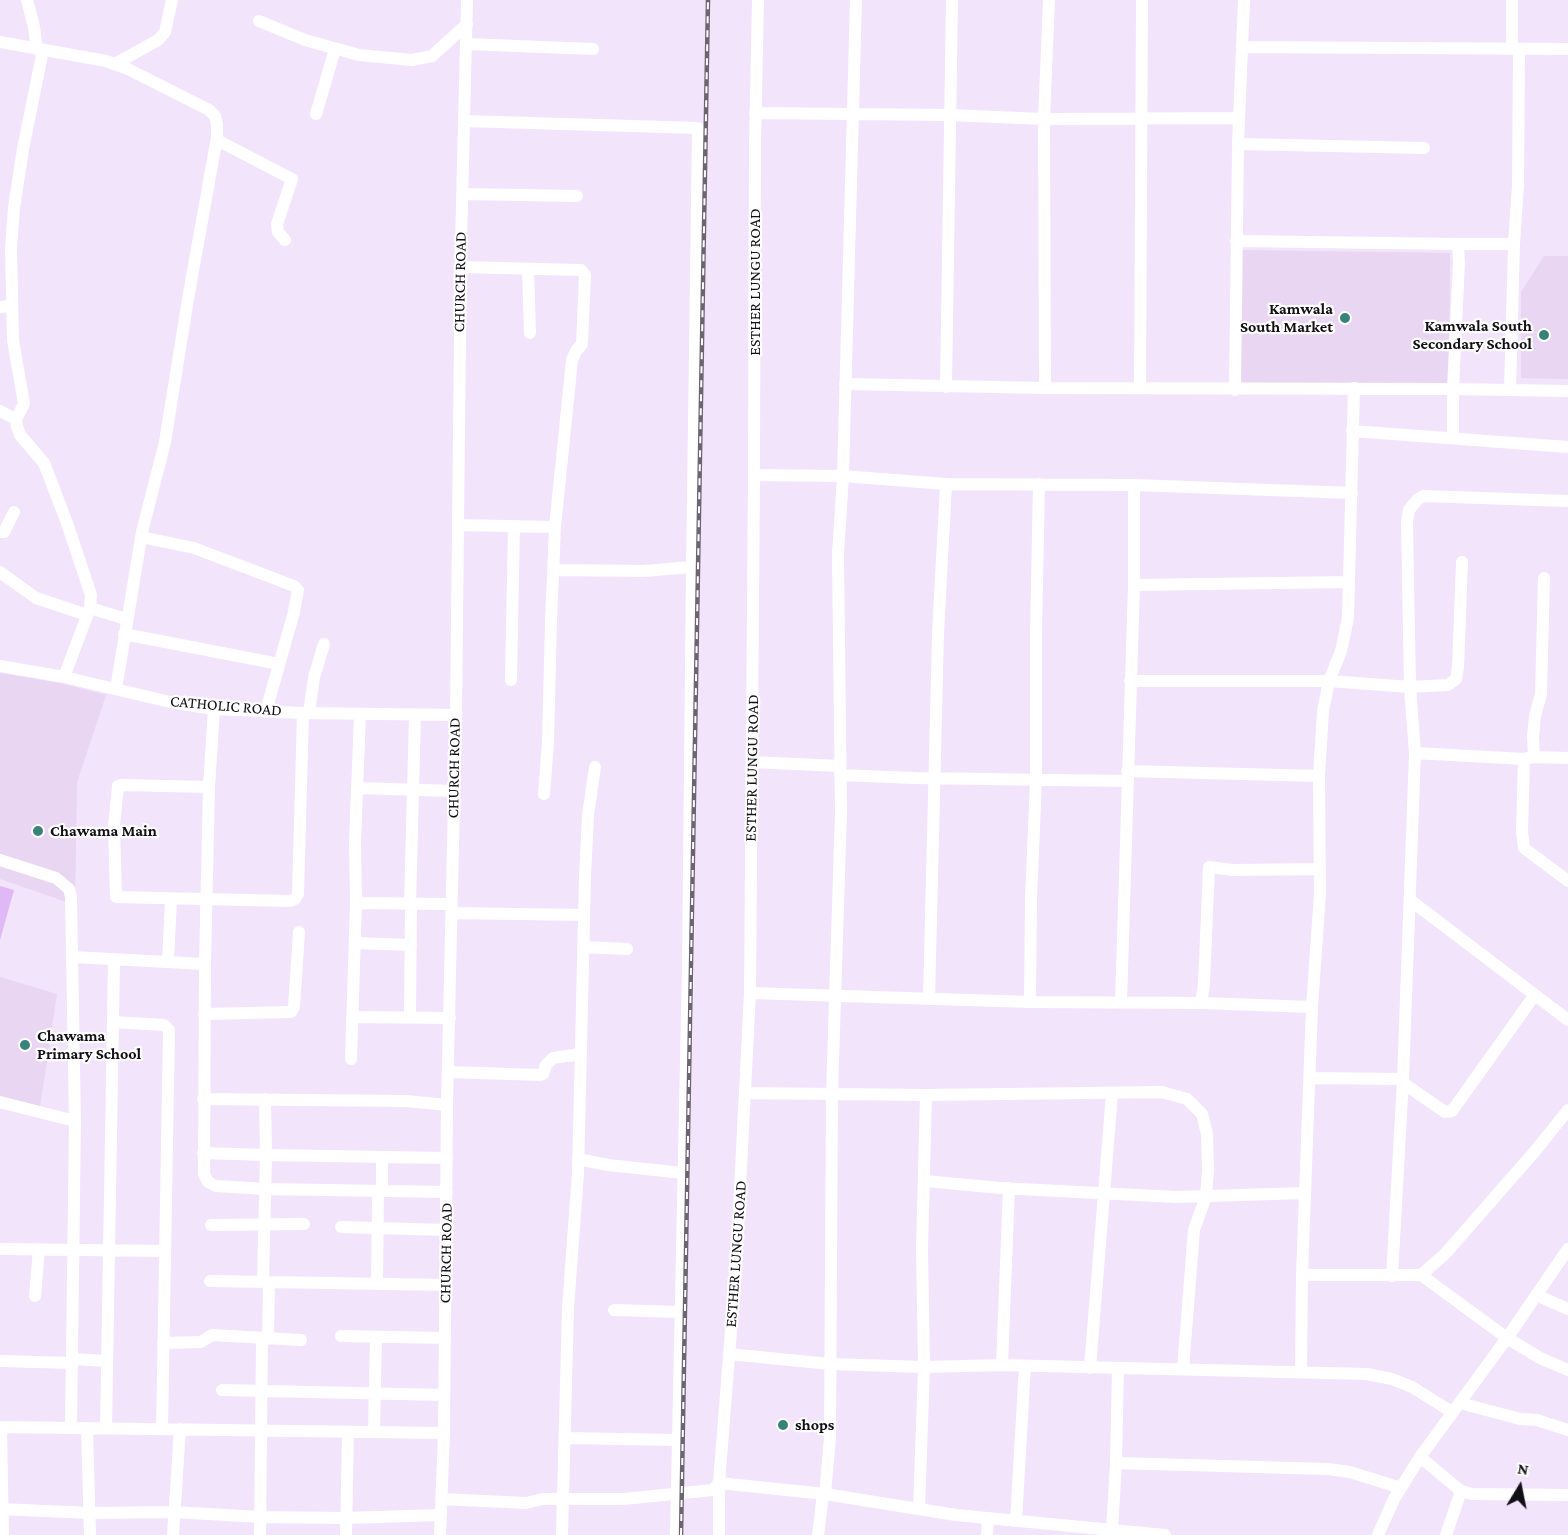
<!DOCTYPE html>
<style>
body{margin:0}
#map{position:relative;width:1568px;height:1535px;overflow:hidden;background:#f2e4fa;font-family:"Crimson Pro",serif}
canvas{display:block}
.north{position:absolute;left:1490px;top:1457px;width:60px;height:60px;-webkit-text-stroke:4px #fff;paint-order:stroke;rotate:10deg;font-size:16px;font-weight:700;line-height:24px;text-align:center;color:#130f16}
.north::after{content:'';display:block;margin:auto;width:21px;height:27px;background:#130f16;clip-path:polygon(50% 0,100% 100%,50% 72%,0 100%)}
</style>
<div id="map">
<canvas width="1568" height="1535"></canvas>
<div class="north">N</div>
</div>
<script>
const context = document.querySelector('canvas').getContext('2d');
context.lineJoin = 'round';
function paint(path, color) { context.fillStyle = color; context.fill(path, 'evenodd'); }
const poly = rows => new Path2D(rows.map(r => 'M' + r).join(''));
function stroke(path, color, width, dash) { context.strokeStyle = color; context.lineWidth = width; context.lineCap = dash ? 'butt' : 'round'; context.setLineDash(dash || []); context.stroke(path); }
function write(font, color, halo, rows, align = 'center') {
  context.font = font + ' "Crimson Pro",serif'; context.lineWidth = 4.5; context.setLineDash([]); context.textBaseline = 'middle'; context.strokeStyle = halo; context.fillStyle = color; for (const [text, x, y, turn = 0] of rows) {
    context.save(); context.translate(x, y); context.rotate((+turn || 0) * Math.PI / 180); context.textAlign = isNaN(turn) ? turn : align; if (halo) context.strokeText(text, 0, 0); context.fillText(text, 0, 0); context.restore();
  }
}
paint(poly([
 [1241,250,1450,253,1449,384,1240,384],
 [1544,256,1568,256,1568,379,1521,378,1521,292],
 [0,673,60,683,106,695,77,782,75,905,0,879],
 [0,977,57,994,40,1107,0,1096]
]), '#e8d6f2');
paint(poly([
 [0,886,14,890,0,940]
]), '#dfb8f5');
stroke(poly([
 [27,0,34,27,37,49],
 [1512,0,1512,49],
 [259,21,305,40,359,55,412,60,432,56,467,24],
 [0,42,106,61,128,69,209,110,215,116,217,125,217,137,188,299,165,442,142,532,116,689],
 [466,44,593,49],
 [1243,47,1568,49],
 [43,50,23,149,14,208,11,248,13,340,24,404,16,419,17,426,20,435,44,463,67,523,91,595,90,608,64,677],
 [115,64,158,40,165,32,172,0],
 [755,113,949,115,1044,119,1239,118],
 [316,114,335,49],
 [464,121,698,128,692,567],
 [217,140,292,179,277,224,278,232,285,240],
 [1238,144,1424,148],
 [462,194,577,196],
 [1236,241,1458,244,1459,262,1453,389,1453,438],
 [1458,244,1514,244,1518,186,1519,49],
 [460,267,581,270,585,275,582,344,576,351,572,360,555,527,551,621,548,743,544,794],
 [528,269,530,333],
 [0,307,12,306],
 [845,384,1045,388,1453,389,1568,391],
 [946,387,952,0],
 [1045,388,1044,119,1049,0],
 [1140,388,1142,0],
 [1235,390,1238,144,1244,0],
 [1510,390,1514,244],
 [0,411,16,419],
 [1352,431,1568,447],
 [754,475,843,476,946,484,1134,485,1352,493],
 [458,525,555,527],
 [0,532,4,532,14,512],
 [141,537,194,548,294,586,298,590,294,612,266,711],
 [554,570,644,571,692,567,688,966,676,1535],
 [0,572,36,598,87,615],
 [1134,585,1349,582],
 [90,608,126,619],
 [124,634,279,664],
 [0,666,64,677,170,702,214,709,303,713,456,715],
 [511,680,514,526],
 [1130,681,1329,681,1410,687,1448,685,1456,679,1458,667,1462,562],
 [214,709,209,787,205,964,204,1174,208,1182,216,1186,266,1189,447,1192],
 [309,713,314,677,324,644],
 [360,715,355,842,356,903,451,904],
 [1415,753,1524,759,1534,757,1568,758],
 [1534,757,1533,737,1535,716,1541,694,1544,578],
 [1524,759,1522,832,1524,848,1568,881],
 [752,762,839,766],
 [1127,771,1319,776],
 [840,775,914,778,1127,781],
 [209,787,121,785,118,786,114,826,116,897,290,901,295,899,298,894,303,713],
 [357,788,454,791],
 [0,860,56,878,69,889,71,897,75,1121,71,1427],
 [1410,900,1568,1020],
 [410,904,415,715],
 [451,913,584,915],
 [355,943,411,945],
 [583,947,627,949],
 [72,957,205,964],
 [168,962,171,899],
 [750,993,1030,1002,1201,1003,1312,1007],
 [929,999,938,633,946,484],
 [1030,1002,1031,899,1036,780,1036,633,1039,484],
 [1121,1002,1134,585,1134,485],
 [1201,1003,1204,984,1209,867,1233,870,1320,869],
 [204,1014,291,1012,294,1007,299,932],
 [352,1017,450,1018],
 [410,1017,411,904],
 [113,1022,164,1025,169,1030,162,1428],
 [351,1059,356,903],
 [448,1072,540,1075,543,1074,546,1065,553,1058,581,1054],
 [1311,1078,1403,1079,1415,753,1410,687,1407,522,1409,510,1417,500,1423,496,1568,501],
 [1403,1083,1445,1112,1452,1111,1534,996],
 [746,1093,926,1095,1162,1092,1187,1099,1202,1114,1207,1134,1208,1170,1206,1196,1194,1230,1183,1369],
 [203,1099,406,1101,447,1105],
 [0,1102,75,1121],
 [203,1153,266,1155,265,1099],
 [578,1159,608,1165,683,1173],
 [925,1181,1000,1188,1176,1197,1305,1193],
 [382,1191,382,1157],
 [211,1225,304,1224],
 [341,1227,446,1230],
 [0,1249,165,1251],
 [1302,1275,1421,1275,1445,1254,1536,1150,1568,1110],
 [1421,1275,1507,1338,1540,1358,1568,1370],
 [1392,1276,1403,1079],
 [210,1281,446,1285],
 [263,1282,266,1155,447,1158],
 [377,1284,378,1191],
 [1536,1295,1568,1309],
 [35,1296,39,1249],
 [614,1310,681,1312],
 [341,1336,445,1338],
 [268,1339,269,1282],
 [163,1343,201,1342,212,1335,301,1340],
 [729,1354,830,1364,924,1367,1002,1365,1367,1374,1392,1379,1412,1387,1452,1412],
 [72,1359,106,1361],
 [0,1361,72,1363],
 [1002,1365,1009,1188],
 [1090,1368,1112,1094],
 [1301,1371,1302,1275,1312,1007,1320,894,1319,776,1323,711,1329,681,1341,651,1348,618,1354,388],
 [222,1390,444,1395],
 [1460,1403,1520,1419,1537,1420,1568,1430],
 [0,1427,444,1433],
 [1,1427,3,1535],
 [87,1428,90,1535],
 [106,1428,114,960],
 [374,1432,376,1337],
 [566,1438,677,1440],
 [1420,1457,1461,1491,1472,1494,1568,1495],
 [1116,1463,1328,1469,1350,1472,1401,1488],
 [825,1494,830,1438,832,1094,841,812,838,554,843,476,856,0],
 [441,1499,526,1503,543,1499,624,1499,713,1490,719,1483,825,1494,956,1515,1165,1535],
 [0,1509,90,1513,174,1512,260,1517,346,1518,440,1515],
 [919,1509,924,1367,922,1249,926,1095],
 [1016,1521,1025,1366],
 [1112,1530,1116,1463,1118,1368],
 [173,1535,180,1429],
 [260,1535,262,1339],
 [346,1535,348,1432],
 [440,1535,444,1433,447,1105,456,715,461,244,467,0],
 [562,1535,568,1308,578,1173,585,876,588,815,595,767],
 [719,1535,719,1483,736,1267,750,993,754,475,755,145,758,0],
 [818,1535,823,1494],
 [987,1535,988,1518],
 [1378,1535,1394,1499,1420,1457,1507,1338,1568,1249],
 [1446,1535,1461,1491]
]), '#fff', 12);
const rail = poly([
 [681,1535,708,0]
]);
stroke(rail, '#6c6471', 4.5);
stroke(rail, '#fff', 2, [7]);
for (const [x, y, r, color] of [
 [1345,318,6,"#3a827d"],
 [1544,335,6,"#3a827d"],
 [38,831,6,"#3a827d"],
 [25,1045,6,"#3a827d"],
 [783,1425,6,"#3a827d"]
]) { const dot = new Path2D(); dot.arc(x, y, r, 0, 2 * Math.PI); context.fillStyle = color; context.fill(dot); stroke(dot, '#fff', 2); }
write('16px', '#130f16', '#fff', [
 ["CHURCH ROAD",460,282,-89],
 ["ESTHER LUNGU ROAD",755,282,-90],
 ["CATHOLIC ROAD",226,706,5],
 ["CHURCH ROAD",454,768,-89],
 ["ESTHER LUNGU ROAD",752,768,-89],
 ["CHURCH ROAD",446,1253,-89],
 ["ESTHER LUNGU ROAD",736,1254,-86]
]);
write('bold 16px', '#130f16', '#fff', [
 ["Kamwala",1333,309,"right"],
 ["South Market",1333,327,"right"],
 ["Kamwala South",1532,326,"right"],
 ["Secondary School",1532,344,"right"],
 ["Chawama Main",50,831],
 ["Chawama",37,1036],
 ["Primary School",37,1054],
 ["shops",795,1425]
], 'left');
</script>
